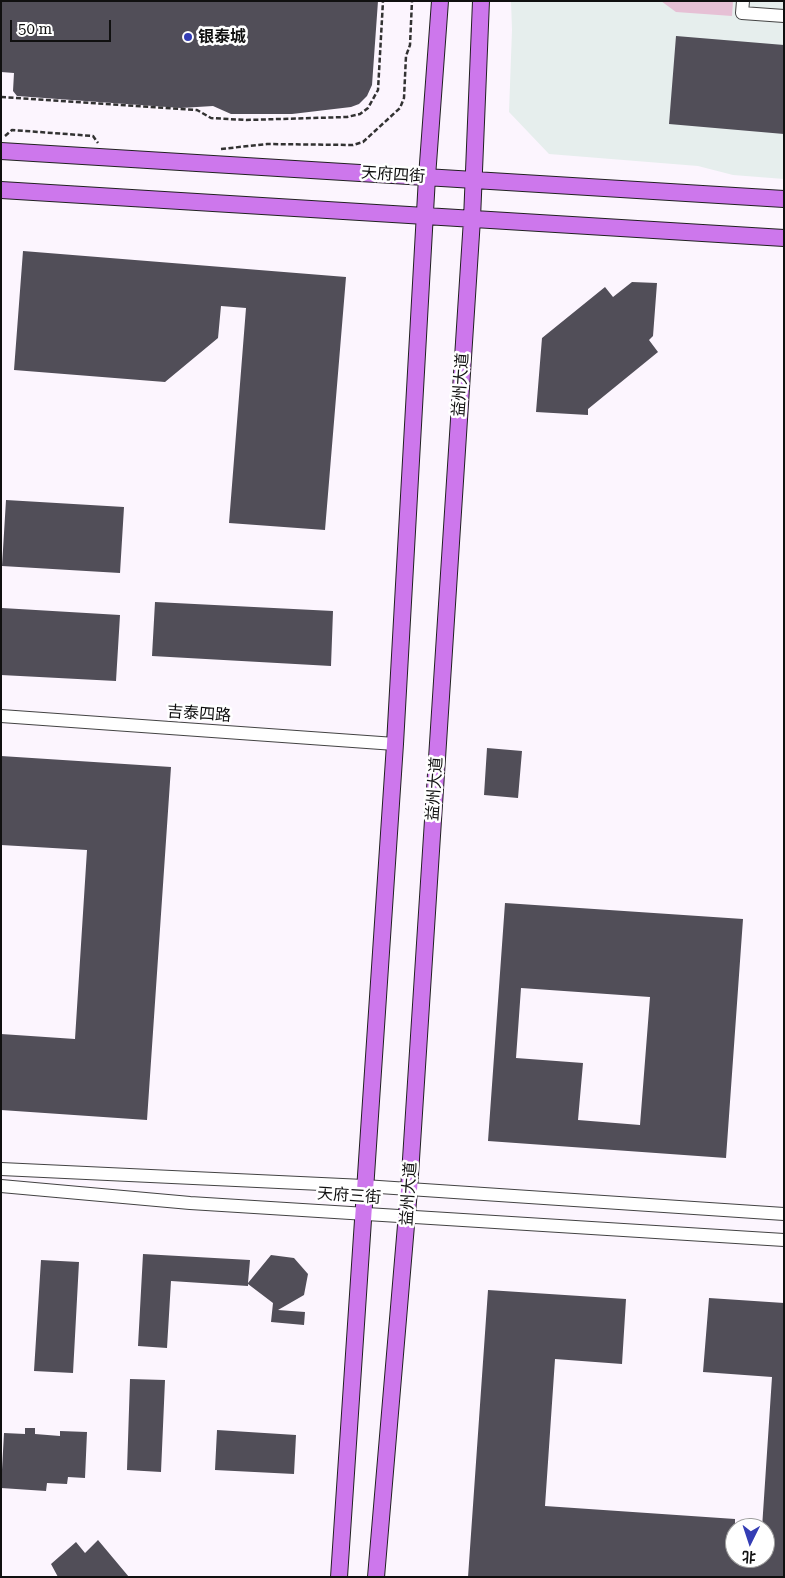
<!DOCTYPE html>
<meta charset="utf-8">
<style>
body{margin:0}
#map{position:relative;width:785px;height:1578px;overflow:hidden;background:#fcf5fe;font-family:"Roboto Serif","Noto Sans SC",serif}
canvas{display:block}
.frame{position:absolute;inset:0;border:2px solid #101010;pointer-events:none}
.north{position:absolute;left:725px;top:1518px;width:50px;height:50px;box-sizing:border-box;background:#fff;border:1px solid #9f9f9f;border-radius:50%;rotate:184deg;font-size:14px;font-weight:700;line-height:20px;text-align:center;color:#101010}
.north::after{content:'';display:block;margin:auto;width:18px;height:22px;background:#343db4;clip-path:polygon(50% 0,100% 100%,50% 72%,0 100%)}
.scale{position:absolute;left:10px;top:20px;width:101px;height:22px;box-sizing:border-box;border:2px solid #101010;border-top:0;padding-left:6px;font-size:15px;line-height:18px;white-space:nowrap;color:#101010;-webkit-text-stroke:4px #fff;paint-order:stroke}
</style>
<div id="map">
<canvas width="785" height="1578"></canvas>
<div class="frame"></div>
<div class="north">北</div>
<div class="scale">50 m</div>
</div>
<script>
const context = document.querySelector('canvas').getContext('2d');
context.lineJoin = 'round';
function paint(path, color) { context.fillStyle = color; context.fill(path, 'evenodd'); }
const poly = rows => new Path2D(rows.map(r => 'M' + r).join(''));
function stroke(path, color, width, dash) { context.strokeStyle = color; context.lineWidth = width; context.lineCap = dash ? 'butt' : 'round'; context.setLineDash(dash || []); context.stroke(path); }
function write(font, color, halo, rows, align = 'center') {
  context.font = font + ' "Roboto Serif","Noto Sans SC",serif'; context.lineWidth = 5; context.setLineDash([]); context.textBaseline = 'middle'; context.strokeStyle = halo; context.fillStyle = color; for (const [text, x, y, turn = 0] of rows) {
    context.save(); context.translate(x, y); context.rotate((+turn || 0) * Math.PI / 180); context.textAlign = isNaN(turn) ? turn : align; if (halo) context.strokeText(text, 0, 0); context.fillText(text, 0, 0); context.restore();
  }
}
paint(poly([
 [511,1,784,1,784,179,733,175,698,166,549,154,509,112,512,30]
]), '#e6eeed');
paint(poly([
 [661,1,733,1,732,16,676,12]
]), '#e6c0d5');
paint(poly([
 [1,1,378,1,372,85,367,96,359,104,351,107,292,114,231,114,213,106,181,108,17,96,13,91,14,73,1,72],
 [676,36,784,45,784,134,669,124],
 [23,251,346,277,325,530,229,523,246,308,221,306,218,338,165,382,14,370],
 [632,282,657,283,653,336,649,340,658,352,588,409,588,415,536,412,542,338,605,287,613,297],
 [6,500,124,507,120,573,2,566],
 [155,602,333,611,331,666,152,656],
 [2,608,120,615,116,681,1,675],
 [487,748,522,751,518,798,484,795],
 [1,756,171,767,147,1120,1,1110,1,1034,75,1039,87,850,1,845],
 [505,903,743,919,726,1158,488,1141],
 [521,988,650,997,640,1125,578,1120,583,1063,516,1058],
 [143,1254,250,1260,248,1283,271,1255,294,1258,308,1274,304,1295,278,1310,305,1312,304,1325,271,1322,273,1303,248,1284,248,1286,171,1281,167,1348,138,1346],
 [41,1260,79,1262,73,1373,34,1371],
 [488,1290,626,1299,622,1364,555,1359,545,1506,735,1519,735,1558,765,1558,765,1528,762,1528,772,1377,703,1372,709,1298,784,1303,784,1577,468,1577],
 [130,1379,165,1380,161,1472,127,1470],
 [25,1428,35,1428,35,1434,60,1436,60,1431,87,1432,85,1478,68,1477,67,1484,47,1483,46,1491,1,1488,4,1433,25,1434],
 [217,1430,296,1435,294,1474,215,1470],
 [98,1540,129,1577,58,1577,51,1564,76,1542,85,1553]
]), '#514e58');
const minor = poly([
 [743,1,742,13,784,16],
 [1,716,395,744],
 [1,1169,364,1186,784,1214],
 [1,1186,190,1203,784,1240]
]);
const major = poly([
 [1,151,784,199],
 [1,190,784,238],
 [339,1577,395,744,427,177,440,1],
 [376,1577,409,1190,472,219,481,1]
]);
stroke(minor, '#434343', 14);
stroke(major, '#212121', 18);
stroke(poly([
 [1,97,197,110,211,118,246,120,347,117,360,114,368,108,378,90,383,1],
 [5,136,12,130,93,136,98,143],
 [221,149,267,144,353,145,363,142,400,108,404,98,406,56,410,45,412,1]
]), '#323232', 2.5, [5, 2.5]);
stroke(minor, '#fff', 12);
stroke(major, '#cd77ec', 16);
for (const [x, y, r, color] of [
 [188,37,5,"#343db4"]
]) { const dot = new Path2D(); dot.arc(x, y, r, 0, 2 * Math.PI); context.fillStyle = color; context.fill(dot); stroke(dot, '#fff', 2); }
write('bold 16px', '#101010', '#fff', [
 ["银泰城",198,37]
], 'left');
write('16px', '#101010', '#fff', [
 ["天府四街",393,175,4],
 ["益州大道",461,385,-86],
 ["吉泰四路",199,714,4],
 ["益州大道",435,789,-86],
 ["益州大道",409,1194,-86],
 ["天府三街",349,1196,4]
]);
</script>
